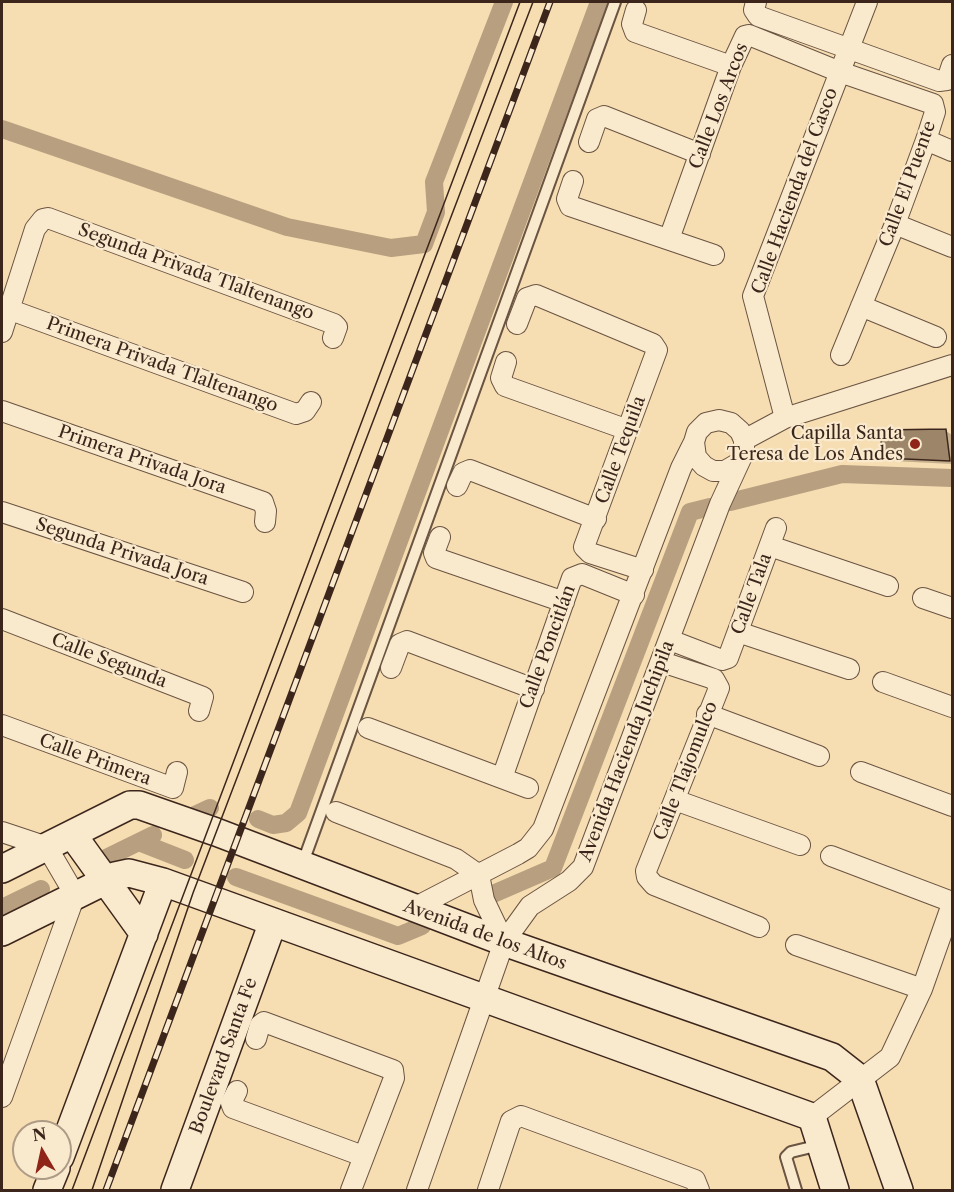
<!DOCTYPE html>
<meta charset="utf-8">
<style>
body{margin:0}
#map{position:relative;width:954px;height:1192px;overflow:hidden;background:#f6ddb2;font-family:"Libre Caslon Text",serif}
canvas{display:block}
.frame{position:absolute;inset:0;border:3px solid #3c261c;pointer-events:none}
.north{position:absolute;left:12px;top:1120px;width:60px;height:60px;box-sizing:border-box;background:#f9e9cd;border:2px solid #ad9b86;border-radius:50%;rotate:351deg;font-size:16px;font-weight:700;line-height:24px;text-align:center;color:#3c261c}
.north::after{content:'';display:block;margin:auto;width:21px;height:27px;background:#8f2418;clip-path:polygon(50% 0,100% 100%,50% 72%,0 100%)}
</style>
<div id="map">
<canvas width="954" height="1192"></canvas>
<div class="frame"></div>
<div class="north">N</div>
</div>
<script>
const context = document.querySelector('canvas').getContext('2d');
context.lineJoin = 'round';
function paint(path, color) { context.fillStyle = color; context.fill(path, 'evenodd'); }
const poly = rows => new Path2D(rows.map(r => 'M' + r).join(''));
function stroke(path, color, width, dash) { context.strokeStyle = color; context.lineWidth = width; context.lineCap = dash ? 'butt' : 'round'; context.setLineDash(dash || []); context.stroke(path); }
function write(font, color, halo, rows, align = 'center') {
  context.font = font + ' "Libre Caslon Text",serif'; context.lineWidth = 4.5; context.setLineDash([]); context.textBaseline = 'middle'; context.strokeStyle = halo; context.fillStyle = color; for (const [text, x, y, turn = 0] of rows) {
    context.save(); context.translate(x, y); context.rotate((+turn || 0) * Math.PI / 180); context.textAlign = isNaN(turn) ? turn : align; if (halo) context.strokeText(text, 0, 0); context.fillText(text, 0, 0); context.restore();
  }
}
paint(poly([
 [946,431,952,435,952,464,892,461,885,457]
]), '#0003');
stroke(poly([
 [2,129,287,227,391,248,424,244,436,212,434,182,504,2],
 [730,502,842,474,952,478],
 [195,815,210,808],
 [258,819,273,825,286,823,298,813,599,2],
 [139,842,185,860],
 [106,858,153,835],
 [236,877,398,936,422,926],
 [493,894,553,868,690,512,710,507],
 [2,908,41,889]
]), '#b79f7f', 18);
const building = poly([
 [946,429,950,461,883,458,880,430,946,429]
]);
paint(building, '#9d856a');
stroke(building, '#3c261c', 1.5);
const lane = poly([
 [302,865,615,2],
 [796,1190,786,1157,791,1152,820,1145]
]);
const street = poly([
 [756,2,754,10,758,16,939,81,947,80,952,65],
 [636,10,632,24,635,32,731,66],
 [926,140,952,151],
 [589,142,597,119,604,116,700,154],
 [573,181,567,199,570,206,714,255],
 [895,224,952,247],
 [669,239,731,66,745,36,749,35,840,72,933,104,935,112,926,140,895,224,841,355],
 [861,306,936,337],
 [8,309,296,414,305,411,311,402],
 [517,324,527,298,536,295,653,344,657,350,584,547,590,553,643,570],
 [2,332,35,229,43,219,48,218,334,324,337,327,333,338],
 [506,362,501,378,505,386,628,430],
 [2,411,263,502,266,511,265,522],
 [785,418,753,296,867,2],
 [744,440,785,418,952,365],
 [457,486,463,473,470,470,596,519],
 [2,512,243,592],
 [440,537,434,553,436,558,564,602],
 [770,546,888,586],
 [923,598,952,608],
 [2,619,203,697,199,711],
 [738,632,849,669],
 [670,640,722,660,728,658,776,528],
 [662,662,714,679,719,688,646,871,647,877,654,885,759,927],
 [391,668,400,644,407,641,534,689],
 [883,682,952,707],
 [707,714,819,756],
 [2,725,173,788,177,772],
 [368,728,528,788],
 [861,772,952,806],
 [502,778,572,578,582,574,634,595],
 [675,800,800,845],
 [336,812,456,859,479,875],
 [2,832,47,847,75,895,2,1097],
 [831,856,952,902],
 [479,875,484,900,504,942],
 [412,909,518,854,528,848,543,829,681,468,694,442],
 [796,945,922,989],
 [256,1039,260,1025,264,1022,393,1070,394,1078,351,1190],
 [237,1091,231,1103,233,1108,363,1156],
 [812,1117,890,1057,922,989,952,904],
 [417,1190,504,942,530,906,569,881,583,867,720,504,744,452,744,440,740,431,731,423,719,420,706,423,697,432,694,442,696,457,704,466,713,471,725,471,737,464],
 [488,1190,511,1121,521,1116,695,1180,699,1190]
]);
const secondary = poly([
 [72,834,144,934],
 [2,869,130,805,139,805,216,832,504,942,832,1057,860,1079,899,1190],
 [2,932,115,876,129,873,163,882,812,1117,835,1190],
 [60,1157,163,882],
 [47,1190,56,1168],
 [175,1190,273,922]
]);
stroke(lane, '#6a5442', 14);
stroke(street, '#6a5442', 22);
stroke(secondary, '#3c261c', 30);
stroke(lane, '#f9e9cd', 10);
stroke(street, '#f9e9cd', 20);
stroke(secondary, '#f9e9cd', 27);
stroke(poly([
 [72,1190,520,2],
 [92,1190,193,893,533,2]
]), '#3c261c', 1.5);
const rail = poly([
 [106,1190,550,2]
]);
stroke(rail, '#3c261c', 7);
stroke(rail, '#f9e9cd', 4.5, [14]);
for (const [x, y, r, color] of [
 [915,444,6,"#8f2418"]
]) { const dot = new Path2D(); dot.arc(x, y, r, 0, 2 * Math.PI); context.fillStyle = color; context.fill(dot); stroke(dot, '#f9e9cd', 2); }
write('18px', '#3c261c', '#f9e9cd', [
 ["Calle Los Arcos",719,106,-69],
 ["Calle El Puente",908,184,-70],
 ["Calle Hacienda del Casco",795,191,-70],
 ["Segunda Privada Tlaltenango",196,272,20],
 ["Primera Privada Tlaltenango",162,365,20],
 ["Calle Tequila",621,450,-70],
 ["Primera Privada Jora",142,460,19],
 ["Segunda Privada Jora",122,552,18],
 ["Calle Tala",752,594,-70],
 ["Calle Poncitlán",548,647,-70],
 ["Calle Segunda",109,661,21],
 ["Avenida Hacienda Juchipila",627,751,-69],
 ["Calle Primera",95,760,20],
 ["Calle Tlajomulco",686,771,-69],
 ["Avenida de los Altos",485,935,20],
 ["Boulevard Santa Fe",224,1056,-70]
]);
write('18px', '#3c261c', '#f9e9cd', [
 ["Capilla Santa",903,434],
 ["Teresa de Los Andes",903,455]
], 'right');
</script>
